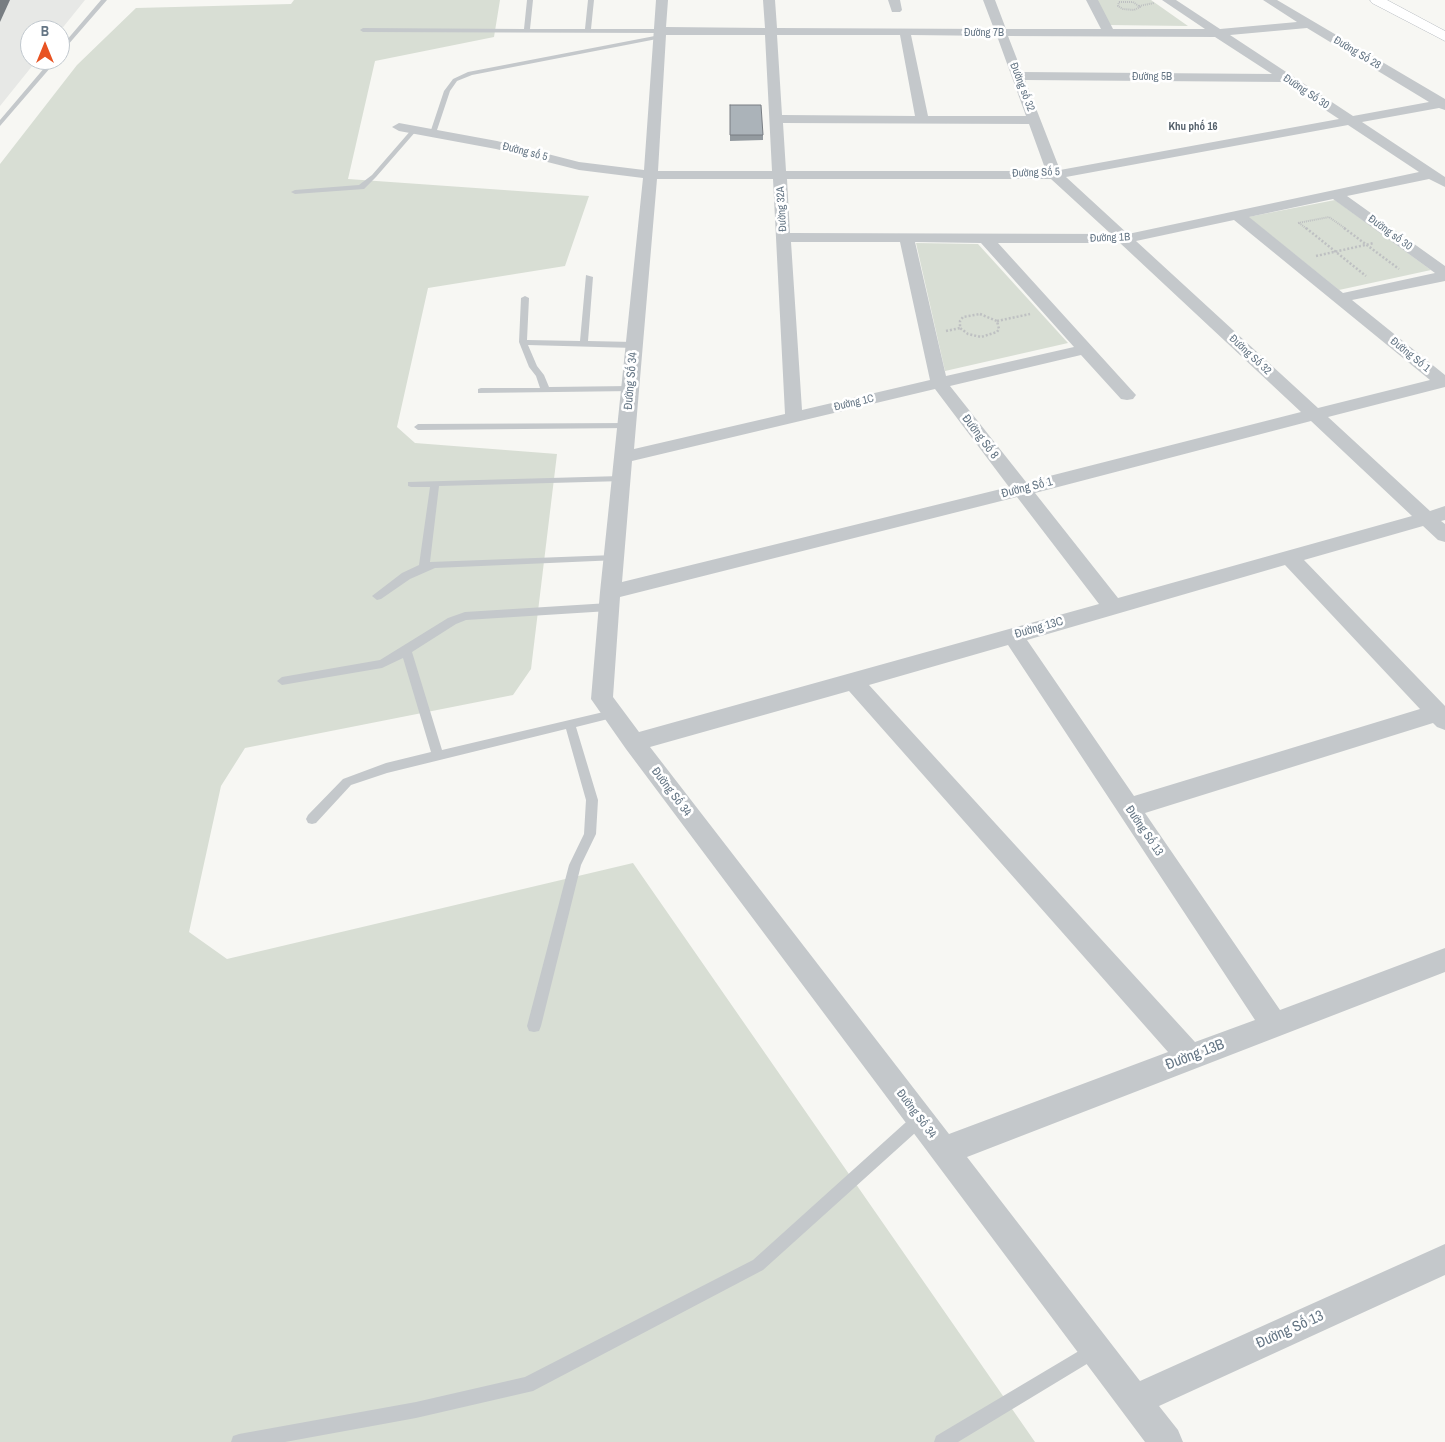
<!DOCTYPE html>
<meta charset="utf-8">
<style>
body{margin:0}
#map{position:relative;width:1445px;height:1442px;overflow:hidden;background:#f7f7f3;font-family:"Archivo Narrow",sans-serif}
canvas{display:block}
.north{position:absolute;left:20px;top:20px;width:50px;height:50px;box-sizing:border-box;background:#fff;border:1px solid #c1c8ce;border-radius:50%;rotate:0deg;font-size:14px;font-weight:700;line-height:20px;text-align:center;color:#657685}
.north::after{content:'';display:block;margin:auto;width:18px;height:22px;background:#e85322;clip-path:polygon(50% 0,100% 100%,50% 72%,0 100%)}
</style>
<div id="map">
<canvas width="1445" height="1442"></canvas>
<div class="north">B</div>
</div>
<script>
const context = document.querySelector('canvas').getContext('2d');
context.lineJoin = 'round';
function paint(path, color) { context.fillStyle = color; context.fill(path, 'evenodd'); }
const poly = rows => new Path2D(rows.map(r => 'M' + r).join(''));
function stroke(path, color, width, dash) { context.strokeStyle = color; context.lineWidth = width; context.lineCap = dash ? 'butt' : 'round'; context.setLineDash(dash || []); context.stroke(path); }
function write(font, color, halo, rows, align = 'center') {
  context.font = font + ' "Archivo Narrow",sans-serif'; context.lineWidth = 5; context.setLineDash([]); context.textBaseline = 'middle'; context.strokeStyle = halo; context.fillStyle = color; for (const [text, x, y, turn = 0] of rows) {
    context.save(); context.translate(x, y); context.rotate((+turn || 0) * Math.PI / 180); context.textAlign = isNaN(turn) ? turn : align; if (halo) context.strokeText(text, 0, 0); context.fillText(text, 0, 0); context.restore();
  }
}
paint(poly([
 [0,0,85,0,60,31,30,30,30,60,37,60,0,106]
]), '#e7e8e6');
paint(poly([
 [294,0,500,0,494,37,375,61,348,179,589,196,565,266,428,288,397,427,415,443,557,454,531,669,513,695,245,748,221,786,189,932,227,959,633,863,1035,1442,0,1442,0,164,77,65,136,8,291,4],
 [1095,0,1151,0,1188,26,1109,25],
 [1335,200,1431,270,1339,290,1248,217],
 [916,243,978,244,1068,343,945,371]
]), '#d8ded4');
const secondary = poly([
 [1370,0,1387,0,1445,31,1445,41,1372,3,1370,0]
]);
stroke(secondary, '#b6bbc0', 1);
stroke(poly([
 [1119,2,1133,2,1140,7,1134,10,1123,9,1118,6,1119,2],
 [1139,6,1154,3],
 [1298,223,1329,217,1346,229],
 [1299,223,1307,229]
]), '#bec0c2', 2, [1, 1]);
stroke(poly([
 [1306,228,1366,276],
 [1344,228,1399,269],
 [1316,256,1374,243],
 [980,314,997,321,999,329,997,332,981,337,968,334,960,328,960,321,963,317,980,314],
 [997,321,1030,314],
 [946,331,960,328]
]), '#bec0c2', 2.5, [2, 2]);
paint(poly([
 [101,0,107,0,60,54,60,48,101,0],
 [527,0,533,0,530,29,585,29,588,0,594,0,591,29,660,29,663,31,660,33,363,32,360,30,363,28,524,29,527,0],
 [660,35,662,36,662,38,472,75,457,81,450,91,436,133,433,135,430,133,444,91,453,79,468,72,660,35],
 [51,60,57,60,0,126,0,120,51,60],
 [412,129,417,130,376,177,364,189,295,194,291,192,295,190,359,185,372,175,412,129],
 [586,275,593,277,588,341,634,342,638,345,634,348,528,345,537,366,544,375,549,387,630,386,634,389,633,391,478,393,478,389,481,388,540,388,536,376,529,367,519,342,521,298,525,296,529,298,527,340,580,341,586,275],
 [627,423,631,426,630,428,418,430,414,427,418,424,627,423],
 [621,476,626,479,624,481,439,486,430,562,614,555,618,556,619,558,618,560,435,568,410,579,381,599,377,600,372,596,402,573,419,565,430,487,411,487,408,486,408,482,621,476],
 [609,603,614,607,609,611,466,620,456,624,412,652,442,750,612,710,616,711,618,714,616,717,576,727,598,800,596,834,581,865,541,1026,539,1031,534,1032,529,1031,527,1026,569,865,584,834,586,800,566,729,387,773,351,785,316,823,312,824,308,823,306,819,308,815,343,779,386,763,431,752,403,658,382,668,282,685,277,681,282,677,380,660,448,618,465,612,609,603],
 [920,1112,925,1114,927,1119,925,1124,763,1270,533,1391,416,1418,285,1442,231,1442,233,1436,239,1434,416,1402,525,1377,753,1260,915,1114,920,1112],
 [1094,1342,1100,1344,1102,1350,1100,1356,958,1442,934,1442,936,1436,1094,1342]
]), '#c4c8cb');
paint(poly([
 [656,0,668,0,666,27,765,28,763,0,775,0,777,28,994,29,983,0,995,0,1006,29,1101,29,1086,0,1098,0,1113,29,1205,29,1162,0,1176,0,1220,29,1297,22,1263,0,1277,0,1445,99,1445,110,1439,108,1362,122,1445,177,1445,187,1429,179,1347,196,1445,266,1445,281,1352,300,1445,375,1445,387,1328,417,1430,511,1445,506,1445,520,1441,521,1445,524,1445,542,1438,540,1423,526,1304,560,1445,706,1445,730,1437,727,1433,723,1145,813,1280,1010,1445,948,1445,972,967,1157,1140,1381,1445,1244,1445,1275,1159,1406,1178,1430,1183,1442,1145,1442,626,749,591,699,600,592,643,178,579,170,496,149,399,131,392,127,399,123,497,141,579,162,644,170,656,0],
 [1307,28,1429,102,1353,116,1230,35,1307,28],
 [666,35,765,35,772,171,658,171,666,35],
 [777,35,900,35,915,116,782,115,777,35],
 [911,35,997,36,1026,116,928,116,911,35],
 [1008,36,1215,37,1272,74,1022,72,1008,36],
 [1025,80,1283,82,1339,119,1060,170,1025,80],
 [783,123,1029,124,1046,171,786,171,783,123],
 [1348,125,1419,172,1128,234,1066,177,1348,125],
 [657,179,773,179,785,414,634,449,657,179],
 [787,179,1051,179,1111,234,790,233,787,179],
 [1333,199,1435,273,1343,293,1249,217,1333,199],
 [1234,220,1430,380,1318,408,1136,241,1234,220],
 [791,242,900,242,930,380,802,410,791,242],
 [915,242,981,243,1074,347,946,376,915,242],
 [998,243,1120,243,1301,412,1026,482,950,386,1081,355,1121,399,1127,400,1133,399,1136,395,998,243],
 [935,389,1009,487,622,582,632,461,935,389],
 [1311,421,1412,516,1118,598,1035,493,1311,421],
 [1017,497,1099,604,639,732,613,697,620,597,1017,497],
 [1285,565,1420,709,1134,796,1027,640,1285,565],
 [1008,645,1120,815,1255,1020,1195,1042,869,685,1008,645],
 [849,691,1168,1052,949,1134,650,747,849,691],
 [888,0,900,0,902,10,900,12,892,12,888,0]
]), '#c4c8cb');
paint(secondary, '#fff');
paint(poly([
 [730,105,763,135,763,140,730,141]
]), '#939a9f');
paint(poly([
 [0,0,10,0,0,22]
]), '#787d82');
const building = poly([
 [730,105,761,105,763,135,730,135,730,105]
]);
paint(building, '#abb3b9');
stroke(building, '#787d82', 1);
write('11px', '#657685', '#fff', [
 ["Đường 7B",984,33],
 ["Đường Số 28",1357,53,31],
 ["Đường 5B",1152,77],
 ["Đường số 32",1022,87,69],
 ["Đường Số 30",1306,92,34],
 ["Đường số 5",525,152,14],
 ["Đường Số 5",1036,173,-2],
 ["Đường 32A",782,209,-93],
 ["Đường số 30",1390,233,36],
 ["Đường 1B",1110,238,-2],
 ["Đường Số 32",1250,355,43],
 ["Đường Số 1",1410,355,39],
 ["Đường 1C",854,403,-13]
]);
write('bold 11px', '#535f6a', '#fff', [
 ["Khu phố 16",1193,127]
]);
write('12px', '#657685', '#fff', [
 ["Đường Số 34",631,381,-85],
 ["Đường Số 8",980,437,53],
 ["Đường Số 1",1027,488,-14],
 ["Đường 13C",1039,628,-16],
 ["Đường Số 34",671,792,53],
 ["Đường Số 13",1144,831,56],
 ["Đường Số 34",916,1114,53]
]);
write('15px', '#657685', '#fff', [
 ["Đường 13B",1195,1055,-21],
 ["Đường Số 13",1290,1330,-24]
]);
</script>
